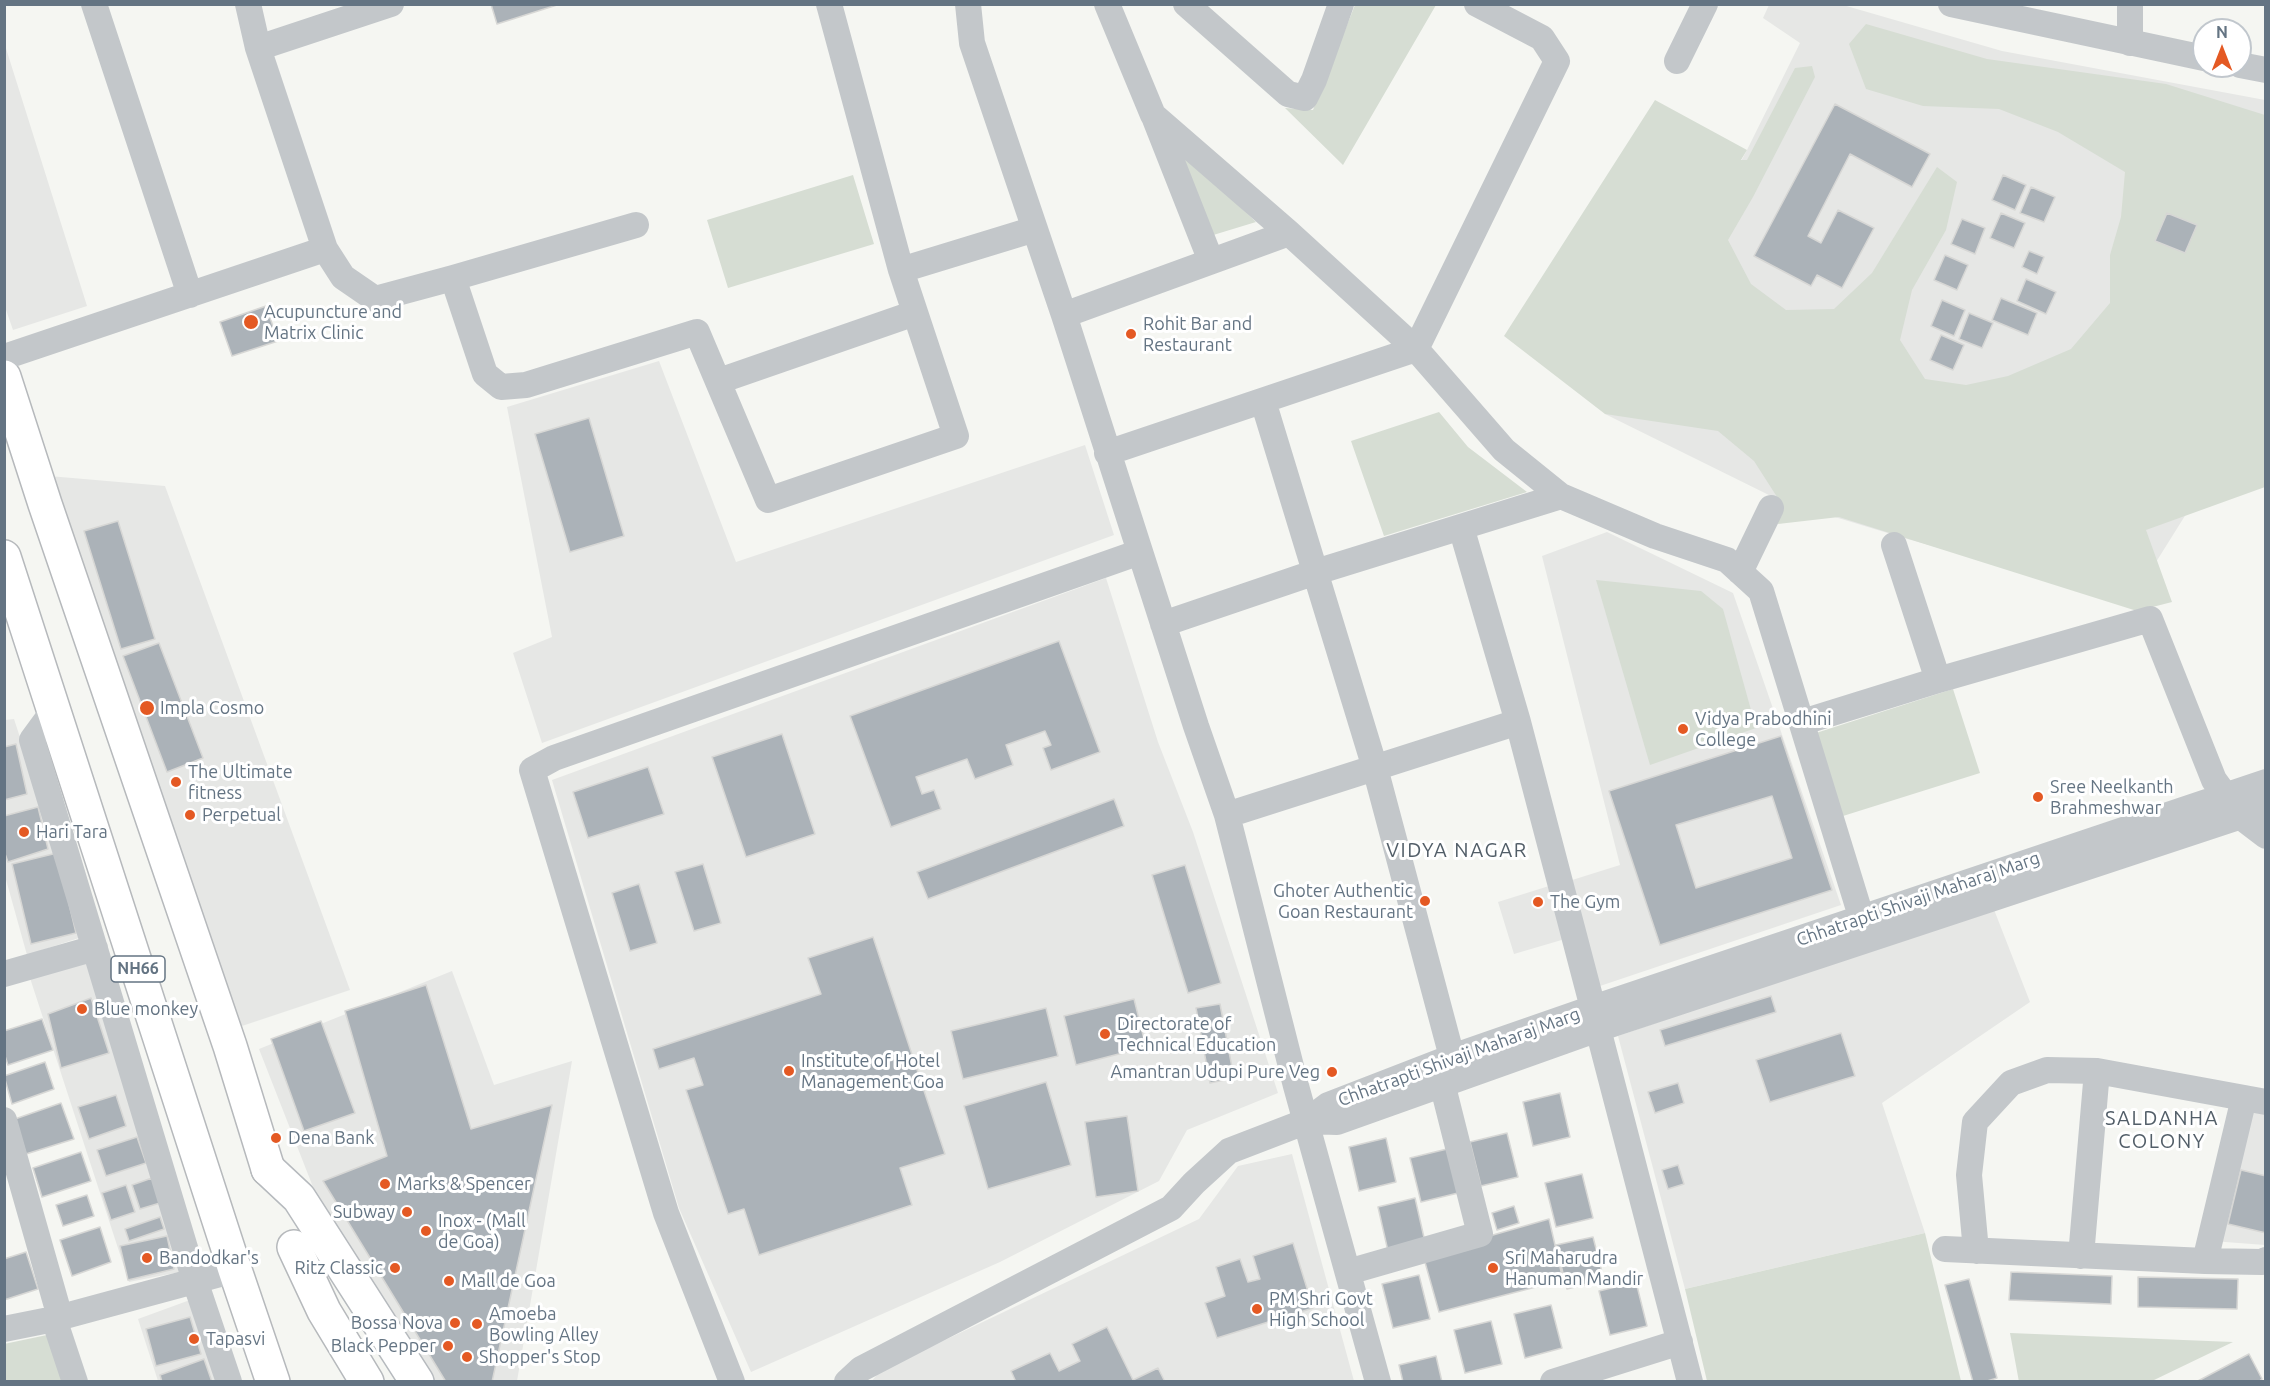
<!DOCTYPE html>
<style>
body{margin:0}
#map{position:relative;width:2270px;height:1386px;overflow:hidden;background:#f5f6f2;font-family:Ubuntu,sans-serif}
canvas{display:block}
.frame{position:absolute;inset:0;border:6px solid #647483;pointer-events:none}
.north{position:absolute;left:2192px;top:18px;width:60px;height:60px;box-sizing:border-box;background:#fff;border:2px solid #c1c7cd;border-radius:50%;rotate:0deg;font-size:16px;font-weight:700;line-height:24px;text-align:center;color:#647483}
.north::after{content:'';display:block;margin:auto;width:21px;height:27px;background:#e45923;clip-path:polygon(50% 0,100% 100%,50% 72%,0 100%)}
</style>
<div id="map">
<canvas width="2270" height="1386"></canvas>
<div class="frame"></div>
<div class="north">N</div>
</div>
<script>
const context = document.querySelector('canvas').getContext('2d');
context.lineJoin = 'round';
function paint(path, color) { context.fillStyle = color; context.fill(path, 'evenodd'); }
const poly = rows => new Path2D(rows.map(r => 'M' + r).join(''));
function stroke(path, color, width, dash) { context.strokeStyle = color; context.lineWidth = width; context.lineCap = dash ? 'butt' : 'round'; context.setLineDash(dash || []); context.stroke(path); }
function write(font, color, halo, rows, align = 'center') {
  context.font = font + ' Ubuntu,sans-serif'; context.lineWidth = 6; context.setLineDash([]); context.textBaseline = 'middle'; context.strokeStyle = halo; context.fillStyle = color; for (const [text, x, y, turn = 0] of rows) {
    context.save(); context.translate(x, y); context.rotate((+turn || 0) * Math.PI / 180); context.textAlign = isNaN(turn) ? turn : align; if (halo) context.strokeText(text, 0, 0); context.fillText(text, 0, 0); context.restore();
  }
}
paint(poly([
 [1769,5,1843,5,2002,51,2265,100,2265,388,2131,602,1904,538,1779,500,1605,414,1747,150,1800,43,1763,18],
 [4,42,87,306,13,330,4,304],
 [659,361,736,562,1085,445,1114,535,542,743,513,653,552,637,507,407],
 [49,476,165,486,350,990,239,1027],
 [1607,532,1733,593,1841,905,1597,987,1569,881,1620,865,1542,556],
 [1106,578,1158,742,1193,832,1278,1093,1187,1130,1159,1181,1000,1262,751,1372,679,1208,552,780],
 [14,719,85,936,27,955,5,876,5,720],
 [1549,886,1565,939,1514,954,1498,902],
 [1993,907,2030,1002,1882,1103,1925,1233,1685,1289,1618,1036],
 [90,957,195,1269,129,1282,30,978],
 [452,971,494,1085,572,1061,517,1381,433,1381,322,1210,259,1049],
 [2249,1108,2265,1111,2265,1245,2212,1241],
 [1292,1154,1354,1381,871,1382,880,1371,1199,1219,1238,1166],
 [190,1300,216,1381,158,1381,138,1319]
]), '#e6e7e5');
paint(poly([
 [1355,5,1436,5,1343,165,1285,108,1313,110],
 [1866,24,1987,59,2166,84,2265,115,2265,487,2146,530,2172,602,2137,611,1839,517,1778,524,1779,500,1754,461,1718,431,1605,414,1504,336,1655,100,1747,150,1741,160,1747,160,1795,68,1812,66,1815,77,1753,197,1728,240,1751,284,1786,310,1834,309,1872,273,1937,167,1957,182,1946,230,1912,290,1900,340,1925,379,1966,385,2008,376,2071,349,2110,303,2110,255,2121,217,2125,172,2058,132,1999,109,1923,106,1866,89,1849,44],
 [1177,147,1256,222,1210,236],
 [853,175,874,244,728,288,707,220],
 [1439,412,1468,447,1527,492,1384,536,1351,441],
 [1596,580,1701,591,1723,609,1756,728,1650,765],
 [1953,689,1980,773,1843,816,1816,733],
 [1925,1233,1961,1381,1707,1381,1685,1289],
 [2010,1333,2233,1342,2152,1381,2019,1382],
 [47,1335,63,1381,5,1381,4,1344]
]), '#d6ddd3');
const building = poly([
 [491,4,560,4,497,24,491,4],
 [1835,104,1930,154,1912,187,1850,154,1808,236,1821,243,1838,210,1874,228,1842,288,1817,275,1811,286,1754,256,1835,104],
 [2003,175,2026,185,2015,210,1992,200,2003,175],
 [2031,187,2055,197,2044,222,2020,213,2031,187],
 [2001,213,2025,223,2014,248,1990,238,2001,213],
 [2167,213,2197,225,2185,253,2155,241,2167,213],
 [1962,219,1985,228,1975,254,1951,244,1962,219],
 [2029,251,2044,257,2037,274,2022,267,2029,251],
 [1945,255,1968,265,1957,290,1934,280,1945,255],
 [2026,279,2056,292,2046,314,2017,301,2026,279],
 [2001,298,2037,313,2028,335,1992,320,2001,298],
 [1942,300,1965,310,1954,336,1931,326,1942,300],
 [266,306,278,341,232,356,220,322,266,306],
 [1969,313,1993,323,1982,348,1959,339,1969,313],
 [1941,335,1964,345,1953,370,1930,360,1941,335],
 [589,418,624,536,570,552,535,434,589,418],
 [118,521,155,639,121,649,84,531,118,521],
 [1059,641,1100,752,1051,770,1043,748,1051,745,1045,731,1006,745,1013,765,975,779,967,759,916,777,922,794,934,790,941,809,891,827,850,716,1059,641],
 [159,643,203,758,167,772,123,656,159,643],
 [782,734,815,834,746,857,712,757,782,734],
 [1781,736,1832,890,1660,945,1609,791,1781,736],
 [1772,796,1792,858,1696,888,1676,825,1772,796],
 [16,744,27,794,4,800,4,747,16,744],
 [648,767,664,814,588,838,573,792,648,767],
 [1114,799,1124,826,928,899,917,872,1114,799],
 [38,807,48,849,8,862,4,851,4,816,38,807],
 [57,853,76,933,31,944,12,864,57,853],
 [703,864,721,923,694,931,675,872,703,864],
 [1185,865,1221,983,1188,993,1152,875,1185,865],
 [639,884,657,943,630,951,612,893,639,884],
 [873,937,945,1154,900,1168,912,1205,759,1255,744,1209,728,1214,686,1090,703,1085,694,1058,659,1069,653,1049,821,994,808,958,873,937],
 [426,985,471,1129,552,1105,492,1382,446,1382,323,1181,387,1156,345,1011,426,985],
 [1771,996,1776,1012,1665,1046,1660,1030,1771,996],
 [91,998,109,1053,61,1068,48,1014,91,998],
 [1134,999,1146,1047,1076,1065,1064,1016,1134,999],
 [1220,1004,1234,1078,1210,1083,1196,1008,1220,1004],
 [1046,1008,1058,1056,963,1079,951,1031,1046,1008],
 [42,1019,53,1050,8,1065,4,1053,4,1031,42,1019],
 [321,1021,355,1113,304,1131,271,1039,321,1021],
 [1841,1033,1855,1076,1770,1102,1756,1060,1841,1033],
 [45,1062,54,1089,12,1104,4,1076,45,1062],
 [1046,1082,1071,1165,988,1189,964,1106,1046,1082],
 [1678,1083,1684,1103,1655,1113,1648,1092,1678,1083],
 [1560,1093,1570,1137,1533,1146,1523,1102,1560,1093],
 [116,1095,126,1126,89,1139,78,1107,116,1095],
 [61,1103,74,1139,26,1154,15,1119,61,1103],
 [1127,1116,1138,1191,1096,1197,1085,1122,1127,1116],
 [1507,1133,1518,1177,1481,1186,1470,1142,1507,1133],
 [137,1137,146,1163,106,1176,97,1150,137,1137],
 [1386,1138,1396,1182,1359,1191,1349,1147,1386,1138],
 [1447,1149,1458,1193,1421,1202,1410,1158,1447,1149],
 [81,1152,91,1181,42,1197,33,1168,81,1152],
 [1678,1165,1684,1184,1668,1189,1662,1170,1678,1165],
 [2241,1170,2266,1176,2266,1233,2228,1224,2241,1170],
 [1582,1174,1593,1218,1556,1227,1545,1183,1582,1174],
 [152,1178,160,1203,140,1209,132,1185,152,1178],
 [126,1185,135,1212,111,1220,102,1193,126,1185],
 [87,1195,94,1216,63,1226,56,1205,87,1195],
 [1415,1198,1425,1242,1388,1251,1378,1207,1415,1198],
 [1514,1206,1519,1223,1497,1230,1492,1213,1514,1206],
 [160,1217,164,1229,129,1241,125,1229,160,1217],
 [1549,1219,1563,1280,1439,1312,1423,1255,1549,1219],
 [100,1227,111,1262,72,1276,60,1240,100,1227],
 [167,1236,174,1269,128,1280,120,1246,167,1236],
 [1593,1237,1604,1280,1567,1289,1556,1245,1593,1237],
 [1293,1243,1313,1308,1217,1338,1205,1303,1225,1296,1216,1267,1240,1259,1248,1282,1260,1279,1253,1256,1293,1243],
 [26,1252,38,1289,4,1300,4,1259,26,1252],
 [2011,1272,2112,1276,2111,1304,2009,1300,2011,1272],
 [1419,1275,1430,1319,1393,1328,1382,1284,1419,1275],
 [2138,1277,2238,1279,2237,1309,2138,1307,2138,1277],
 [1969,1279,1997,1378,1984,1382,1973,1382,1945,1285,1969,1279],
 [1636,1282,1647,1326,1610,1335,1599,1291,1636,1282],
 [1551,1305,1562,1348,1525,1358,1514,1314,1551,1305],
 [190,1317,201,1354,156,1366,146,1329,190,1317],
 [1491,1321,1502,1364,1465,1373,1454,1330,1491,1321],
 [1107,1327,1133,1380,1158,1368,1165,1382,1016,1382,1011,1371,1050,1353,1059,1371,1080,1361,1072,1344,1107,1327],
 [2249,1354,2262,1379,2258,1382,2196,1382,2249,1354],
 [1436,1356,1442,1382,1403,1382,1399,1365,1436,1356],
 [204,1359,212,1382,162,1382,160,1375,204,1359]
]);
paint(building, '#abb2b8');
stroke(building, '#d7d7d5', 1.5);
const major = poly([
 [268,1169,299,1198,417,1382]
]);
const highway = poly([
 [4,377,45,504,230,1046,268,1169],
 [4,557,235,1270,273,1382],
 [294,1247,324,1311,367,1382]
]);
stroke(major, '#b6babe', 36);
stroke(highway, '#b6b9bc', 36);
stroke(poly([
 [94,4,190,295],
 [248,4,258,48,325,249,343,277,375,299,453,278,636,225],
 [968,4,972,43,1064,315,1196,726,1227,815,1296,1086,1378,1382],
 [1107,4,1153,115,1289,233,1416,349,1504,450,1561,496,1655,536,1727,560,1761,591,1868,939],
 [1186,4,1288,94,1305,98,1314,80,1341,4],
 [1951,4,2204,58],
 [2130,43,2130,4],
 [258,48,391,4],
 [1677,61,1705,4],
 [2240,65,2266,70],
 [1155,119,1211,261],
 [901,270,1035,229],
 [453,278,485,374,501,387,526,385,697,332,768,500,956,436,901,270,829,4],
 [1064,315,1289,233],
 [4,357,325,249],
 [719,381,915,313],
 [1263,401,1375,768,1452,1057],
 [1107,453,1416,349,1557,61,1542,38,1477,4],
 [1461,527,1518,722,1593,1008],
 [1894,545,1938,680],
 [1740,572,1771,508],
 [1163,624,1316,572,1561,496],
 [54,710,32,740,195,1281,229,1382],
 [1803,722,1938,680,2150,619,2214,780,2241,817,2266,836],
 [1227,815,1518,722],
 [4,974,95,948],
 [1598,1029,1690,1382],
 [4,1120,60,1317],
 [1307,1121,1337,1122,1598,1029,2266,808],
 [1945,1249,2205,1261,2262,1262,2266,1260],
 [1976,1251,1969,1175,1975,1122,2011,1083,2047,1070,2097,1071,2266,1102],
 [2081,1256,2097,1071],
 [2205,1261,2244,1098],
 [1348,1272,1480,1234,1442,1083],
 [54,1319,75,1382],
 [4,1329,54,1319,235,1270],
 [732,1382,666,1213,532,770,554,758,1140,552],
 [847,1382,861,1369,1171,1208,1194,1183,1229,1151,1307,1121,1328,1105,1452,1057,1593,1008,2266,782],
 [1553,1382,1680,1342]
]), '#c3c7ca', 26);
stroke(major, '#fff', 33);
stroke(highway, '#fff', 33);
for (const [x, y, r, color] of [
 [251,322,8,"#e45923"],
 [1131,334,6,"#e45923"],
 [147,708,8,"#e45923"],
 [1683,729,6,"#e45923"],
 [176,782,6,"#e45923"],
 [2038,797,6,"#e45923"],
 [190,815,6,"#e45923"],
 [24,832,6,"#e45923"],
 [1425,901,6,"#e45923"],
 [1538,902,6,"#e45923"],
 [82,1009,6,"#e45923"],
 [1105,1034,6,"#e45923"],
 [789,1071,6,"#e45923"],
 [1332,1072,6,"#e45923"],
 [276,1138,6,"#e45923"],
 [385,1184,6,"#e45923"],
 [407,1212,6,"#e45923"],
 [426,1231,6,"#e45923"],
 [147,1258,6,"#e45923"],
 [395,1268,6,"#e45923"],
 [1493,1268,6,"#e45923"],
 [449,1281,6,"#e45923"],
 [1257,1309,6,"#e45923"],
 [455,1323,6,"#e45923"],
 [477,1324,6,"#e45923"],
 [194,1339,6,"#e45923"],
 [448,1346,6,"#e45923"],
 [467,1357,6,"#e45923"]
]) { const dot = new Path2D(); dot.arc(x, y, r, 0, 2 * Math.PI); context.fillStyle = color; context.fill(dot); stroke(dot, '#fff', 2); }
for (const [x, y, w] of [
 [138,969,54]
]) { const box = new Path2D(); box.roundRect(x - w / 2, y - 13, w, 26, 4.5); context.fillStyle = '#fff'; context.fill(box); stroke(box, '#647483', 1.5); }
write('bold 16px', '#647483', null, [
 ["NH66",138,969]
]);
write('18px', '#647483', '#fff', [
 ["Acupuncture and",264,312],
 ["Matrix Clinic",264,333],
 ["Rohit Bar and",1143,324],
 ["Restaurant",1143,345],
 ["Impla Cosmo",160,708],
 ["Vidya Prabodhini",1695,719],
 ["College",1695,740],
 ["The Ultimate",188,772],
 ["fitness",188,793],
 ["Sree Neelkanth",2050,787],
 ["Brahmeshwar",2050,808],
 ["Perpetual",202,815],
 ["Hari Tara",36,832],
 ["Ghoter Authentic",1413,891,"right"],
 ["Goan Restaurant",1413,912,"right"],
 ["The Gym",1550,902],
 ["Blue monkey",94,1009],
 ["Directorate of",1117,1024],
 ["Technical Education",1117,1045],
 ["Institute of Hotel",801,1061],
 ["Management Goa",801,1082],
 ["Amantran Udupi Pure Veg",1320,1072,"right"],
 ["Dena Bank",288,1138],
 ["Marks & Spencer",397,1184],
 ["Subway",395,1212,"right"],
 ["Inox - (Mall",438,1221],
 ["de Goa)",438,1242],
 ["Bandodkar's",159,1258],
 ["Sri Maharudra",1505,1258],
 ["Hanuman Mandir",1505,1279],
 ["Ritz Classic",383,1268,"right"],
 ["Mall de Goa",461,1281],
 ["PM Shri Govt",1269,1299],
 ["High School",1269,1320],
 ["Amoeba",489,1314],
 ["Bowling Alley",489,1335],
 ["Bossa Nova",443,1323,"right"],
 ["Tapasvi",206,1339],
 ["Black Pepper",436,1346,"right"],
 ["Shopper's Stop",479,1357]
], 'left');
write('18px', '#647483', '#fff', [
 ["Chhatrapti Shivaji Maharaj Marg",1918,899,-19],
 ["Chhatrapti Shivaji Maharaj Marg",1459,1057,-20]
]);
context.letterSpacing = '1.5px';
write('20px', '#525e68', '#fff', [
 ["VIDYA NAGAR",1457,850],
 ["SALDANHA",2162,1118],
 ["COLONY",2162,1141]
]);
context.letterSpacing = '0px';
</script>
